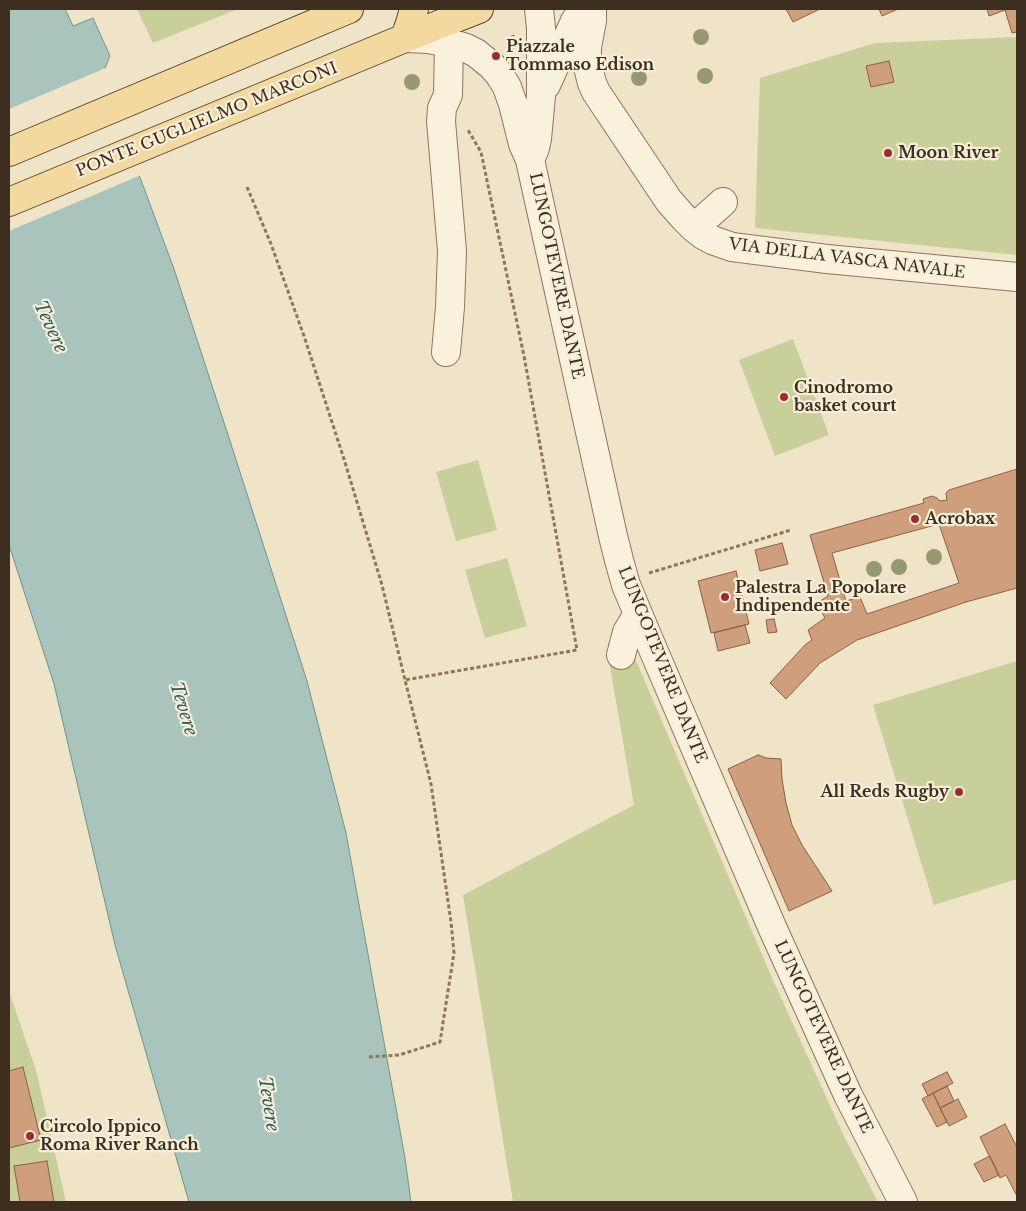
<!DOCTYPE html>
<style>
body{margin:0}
#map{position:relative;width:1026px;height:1211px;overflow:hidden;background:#f0e4c8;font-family:"Libre Baskerville",serif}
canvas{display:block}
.frame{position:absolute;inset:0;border:10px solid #3d2e20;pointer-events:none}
</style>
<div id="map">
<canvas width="1026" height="1211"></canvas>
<div class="frame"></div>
</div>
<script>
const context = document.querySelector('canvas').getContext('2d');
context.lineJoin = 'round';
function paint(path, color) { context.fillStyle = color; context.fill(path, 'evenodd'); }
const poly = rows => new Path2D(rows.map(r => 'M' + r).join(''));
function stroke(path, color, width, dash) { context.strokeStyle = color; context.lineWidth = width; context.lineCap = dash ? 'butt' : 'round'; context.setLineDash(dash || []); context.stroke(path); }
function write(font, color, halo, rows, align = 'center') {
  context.font = font + ' "Libre Baskerville",serif'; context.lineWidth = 4.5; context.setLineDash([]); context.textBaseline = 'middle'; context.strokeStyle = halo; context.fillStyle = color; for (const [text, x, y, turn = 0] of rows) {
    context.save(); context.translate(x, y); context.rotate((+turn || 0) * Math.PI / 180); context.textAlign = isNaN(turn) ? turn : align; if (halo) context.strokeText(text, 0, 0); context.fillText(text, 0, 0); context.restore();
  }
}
paint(poly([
 [137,9,238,9,153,43],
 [1017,37,1017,255,755,228,760,78,875,43],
 [793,339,829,435,775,456,739,360],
 [478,460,497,530,456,541,436,472],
 [507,558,527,626,485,638,465,570],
 [608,655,634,656,773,980,843,1134,878,1202,513,1202,463,895,634,805],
 [1017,661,1017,879,934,905,873,705],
 [9,991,36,1070,66,1202,9,1202]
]), '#c9cf9b');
const water = poly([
 [9,9,65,9,73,26,93,18,110,56,102,75,174,269,230,441,307,681,346,833,405,1158,411,1202,189,1202,115,945,54,684,9,545,9,9]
]);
paint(water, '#a9c4bc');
stroke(water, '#6f938a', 1);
paint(poly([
 [108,67,104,75,141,175,9,231,9,109]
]), '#f0e4c8');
const building = poly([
 [786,9,820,9,793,22,786,9],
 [879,9,898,9,882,16,879,9],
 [987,9,1017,9,1017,32,1012,33,1005,10,989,16,987,9],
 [889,61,894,82,871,87,866,66,889,61],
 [1017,469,1017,588,966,602,857,640,820,663,786,699,770,683,805,645,812,640,808,630,825,618,817,603,828,596,810,535,924,503,923,499,932,496,937,498,940,501,947,500,946,493,949,490,1017,469],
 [939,524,959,583,867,614,860,597,846,601,832,553,939,524],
 [782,543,788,564,760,571,755,550,782,543],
 [736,571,749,624,711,633,698,581,736,571],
 [774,619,777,632,768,633,766,620,774,619],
 [745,625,750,643,718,651,714,633,745,625],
 [758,755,766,758,781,759,782,779,786,803,792,825,802,845,832,891,789,911,728,769,758,755],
 [23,1067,41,1140,9,1148,9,1071,23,1067],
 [947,1072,953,1083,928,1096,922,1084,947,1072],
 [947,1086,954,1101,940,1108,933,1093,947,1086],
 [933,1093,947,1122,937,1127,922,1099,933,1093],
 [958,1099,967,1117,949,1126,940,1108,958,1099],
 [1005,1124,1017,1147,1017,1196,1006,1175,1000,1178,980,1137,1005,1124],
 [990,1156,999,1175,984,1182,974,1164,990,1156],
 [47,1161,54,1202,20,1202,14,1166,47,1161]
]);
paint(building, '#cf9f7d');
stroke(building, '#8d5f41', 1);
const minor = poly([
 [592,9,592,21,587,47,587,63,592,83,596,92,669,201,684,218,694,228,703,235,712,240,732,247,827,259,1017,277],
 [405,38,428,39,449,43,466,48,476,53,492,66,499,74,507,87,513,104,523,144,530,160,613,536,619,560,626,585,649,640,772,927,848,1095,903,1202],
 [546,85,575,21,581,13,587,9],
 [530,160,535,148,537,139,541,96,541,28,539,9],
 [694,228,723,202],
 [446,352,450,307,452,251,441,121,442,108,448,95,449,43],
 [621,655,627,632,638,614]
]);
const major = poly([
 [405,38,411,20,414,9],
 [9,152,349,9],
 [9,202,405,38,479,9]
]);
stroke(minor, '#8d765c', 30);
stroke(major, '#5b4430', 30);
stroke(poly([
 [512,49,513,35],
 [247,187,271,244,304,336,344,459,382,585,405,680],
 [649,573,791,530],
 [369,1057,399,1055,440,1042,454,953,451,922,431,784,405,680,577,650,524,356,481,152,468,130]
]), '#8d765c', 3, [4, 2.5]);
stroke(minor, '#faf1dc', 28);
stroke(major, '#f3d9a0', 28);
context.fillStyle = '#96986f';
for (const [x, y] of [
 [701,37],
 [705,76],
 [639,78],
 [412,82],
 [934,557],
 [899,567],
 [874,569]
]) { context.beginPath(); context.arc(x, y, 8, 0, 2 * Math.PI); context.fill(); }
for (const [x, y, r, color] of [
 [496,56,5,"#9e2a2b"],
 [888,153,5,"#9e2a2b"],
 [784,397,5,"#9e2a2b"],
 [915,519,5,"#9e2a2b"],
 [725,597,5,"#9e2a2b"],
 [959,792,5,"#9e2a2b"],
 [30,1136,5,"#9e2a2b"]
]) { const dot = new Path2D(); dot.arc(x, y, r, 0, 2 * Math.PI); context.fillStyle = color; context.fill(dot); stroke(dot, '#f7eed8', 2); }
write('bold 16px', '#3d2e20', '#f7eed8', [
 ["Piazzale",506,47],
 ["Tommaso Edison",506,65],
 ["Moon River",898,153],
 ["Cinodromo",794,388],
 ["basket court",794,406],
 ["Acrobax",925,519],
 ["Palestra La Popolare",735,588],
 ["Indipendente",735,606],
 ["All Reds Rugby",949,792,"right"],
 ["Circolo Ippico",40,1127],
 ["Roma River Ranch",40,1145]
], 'left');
write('16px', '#3d2e20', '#f7eed8', [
 ["PONTE GUGLIELMO MARCONI",207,120,-22],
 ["VIA DELLA VASCA NAVALE",847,259,7],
 ["LUNGOTEVERE DANTE",556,276,78],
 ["LUNGOTEVERE DANTE",662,665,68],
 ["LUNGOTEVERE DANTE",823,1037,65]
]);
write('italic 18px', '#2f5d5a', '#f7eed8', [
 ["Tevere",50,327,65],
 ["Tevere",183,709,73],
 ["Tevere",268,1104,81]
]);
</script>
